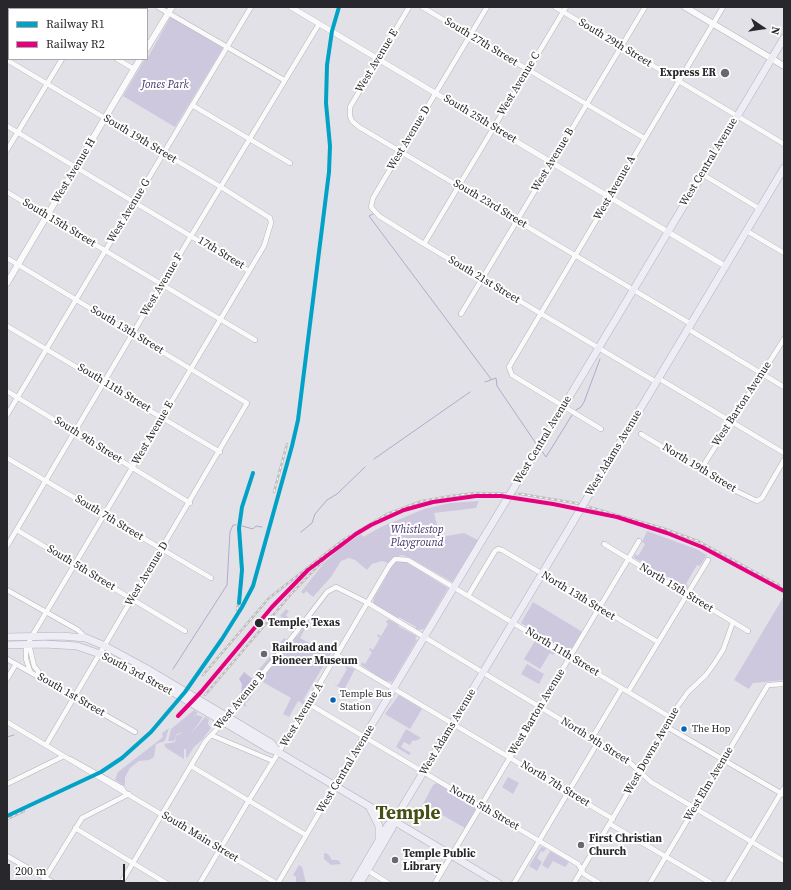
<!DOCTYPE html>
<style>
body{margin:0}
#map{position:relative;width:791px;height:890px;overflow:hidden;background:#e2e1e7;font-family:"Source Serif 4",serif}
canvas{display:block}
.frame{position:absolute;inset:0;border:8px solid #28272b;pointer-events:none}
.legend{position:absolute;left:8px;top:8px;width:140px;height:52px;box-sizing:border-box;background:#fff;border:1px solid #a9a9aa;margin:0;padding:5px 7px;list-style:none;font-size:12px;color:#28272b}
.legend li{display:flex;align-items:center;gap:8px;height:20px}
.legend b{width:20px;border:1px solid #a9a9aa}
.north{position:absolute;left:743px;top:8px;width:40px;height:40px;-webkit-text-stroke:3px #fff;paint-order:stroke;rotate:103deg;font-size:11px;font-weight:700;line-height:16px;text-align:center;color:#28272b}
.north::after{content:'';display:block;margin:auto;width:14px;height:18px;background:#28272b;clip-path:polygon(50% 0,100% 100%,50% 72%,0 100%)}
.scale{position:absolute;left:8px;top:864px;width:117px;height:18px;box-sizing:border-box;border:2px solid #28272b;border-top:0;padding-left:5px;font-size:12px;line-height:14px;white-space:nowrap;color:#28272b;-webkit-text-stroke:3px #fff;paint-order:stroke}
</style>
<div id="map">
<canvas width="791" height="890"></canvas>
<div class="frame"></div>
<ul class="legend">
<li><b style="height:5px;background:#02a2c6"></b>Railway R1</li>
<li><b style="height:5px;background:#e5007d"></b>Railway R2</li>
</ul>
<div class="north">N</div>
<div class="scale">200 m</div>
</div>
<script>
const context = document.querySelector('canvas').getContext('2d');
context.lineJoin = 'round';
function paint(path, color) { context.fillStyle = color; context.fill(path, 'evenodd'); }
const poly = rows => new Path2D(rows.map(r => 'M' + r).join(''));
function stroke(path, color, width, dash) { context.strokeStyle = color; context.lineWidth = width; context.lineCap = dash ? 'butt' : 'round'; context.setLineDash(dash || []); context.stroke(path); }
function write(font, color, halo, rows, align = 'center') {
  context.font = font + ' "Source Serif 4",serif'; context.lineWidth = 4; context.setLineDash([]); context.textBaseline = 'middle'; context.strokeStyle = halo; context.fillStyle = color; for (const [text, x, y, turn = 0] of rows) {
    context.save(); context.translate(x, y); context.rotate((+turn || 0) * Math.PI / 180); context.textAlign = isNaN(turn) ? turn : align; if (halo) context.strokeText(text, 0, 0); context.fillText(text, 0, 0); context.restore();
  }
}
paint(poly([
 [171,16,223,48,175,127,123,96,145,59,147,59],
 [479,501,476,508,434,513,440,537,464,533,478,540,452,582,408,557,401,555,393,558,388,563,382,561,372,564,367,570,355,560,349,558,341,561,331,577,313,597,306,591,304,594,301,592,323,564,340,548,361,534,363,537,381,527,424,509,450,503],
 [647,531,696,549,707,555,700,566,697,565,686,584,688,586,687,588,634,558,635,554,638,556,645,544,642,542],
 [398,561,405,561,448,588,424,629,419,630,415,629,416,627,399,617,398,619,375,605,373,602,374,598,394,563],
 [784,596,784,680,753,683,749,689,734,680],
 [533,602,581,631,582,633,571,651,568,652,521,623],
 [286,609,289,611,286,615,293,623,288,629,285,626,284,619,280,616],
 [313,614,300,638,329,654,339,640,303,700,307,701,305,705,301,704,302,703,298,701,289,717,283,714,291,698,261,681,249,700,245,703,247,707,240,704,260,680,253,676,274,652,284,638,287,640,292,635,297,637],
 [387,620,390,620,399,625,398,626,417,636,415,639,417,640,392,682,384,681,361,665,362,662,365,664,372,652,369,650,370,648,373,650,380,638,377,636,378,634,381,636,388,624,386,622],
 [538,640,555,651,554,655,550,653,540,669,524,659,535,641],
 [527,664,544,674,539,684,521,674],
 [346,666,355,669,344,690,334,684,338,685,347,669,345,667],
 [399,695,422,709,410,729,385,714],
 [194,710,198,713,193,717,197,715,203,717,190,735,205,717,209,719,208,724,211,728,202,740,194,747,187,758,186,757,186,749,184,749,184,759,166,748,164,744,175,742,176,736,183,732,177,734,174,741,168,741,171,729],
 [169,728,165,741,156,744,154,757,149,760,139,761,130,768,125,777,125,786,115,780,118,772,163,737,162,733],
 [406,729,421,738,415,741,413,740,410,745,404,742,401,747,411,753,409,755,396,747],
 [508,777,519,783,513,794,502,787],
 [437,783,475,806,476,809,465,828,423,804,433,785],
 [541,847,546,848,544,852,541,851,537,858,542,862,537,871,529,866],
 [550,851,569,862,567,865,565,867,553,861,548,869,542,865],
 [324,853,328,854,332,860,338,860,341,864,331,865,324,859],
 [299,865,302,867,306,883,296,883,296,877,293,875]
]), '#cec8df');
paint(poly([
 [244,672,253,679,241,694,242,684,239,679]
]), '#c6bfdb');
stroke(poly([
 [373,214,369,216,491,379],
 [485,382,496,378,497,386,537,445],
 [576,410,581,407,584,402,600,359],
 [541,450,546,457,572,415],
 [374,459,470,392],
 [242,526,253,529,256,526,262,527],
 [301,532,312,523,315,514,327,500,337,494,365,467],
 [173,669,227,585,230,532,233,525,236,525],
 [7,737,14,735]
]), '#b2a9cb', 1);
const minor = poly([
 [31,7,34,9],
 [158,7,284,80],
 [409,7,350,107,350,116,352,121,359,127,691,324],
 [422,7,644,138],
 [487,7,373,198,371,207,379,216,424,244,656,382],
 [555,7,784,144],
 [93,9,94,7],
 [117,59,134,69],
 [7,60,221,187,270,218,271,223,264,246,32,636,26,648,26,659,30,671],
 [192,105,290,163],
 [7,126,249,271],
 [7,150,62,59],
 [702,174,760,209],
 [7,192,255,340],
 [747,231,784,253],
 [424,244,566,7],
 [7,258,247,403,46,745],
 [461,314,645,7],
 [7,326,220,452],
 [688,329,784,387],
 [658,378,784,453],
 [7,391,190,503],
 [7,415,251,7],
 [601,429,512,375,509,367,723,7],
 [641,434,734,490,757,501,762,498,784,460],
 [7,458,211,578],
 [701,469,784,339],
 [17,530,185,631],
 [604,544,748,631],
 [7,546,162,284,319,24],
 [7,590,78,630,86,638],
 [468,596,495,551,498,549,502,550,658,642],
 [29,644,34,666,38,671,39,676],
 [337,655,613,819],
 [7,659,135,732],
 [7,679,16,664],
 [628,692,708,560],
 [309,704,578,864,584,874,599,883],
 [7,722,276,883],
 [667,727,784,795],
 [211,735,273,761],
 [592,738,622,688],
 [70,759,122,788,124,791],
 [191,766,306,835],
 [7,784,64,756],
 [610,824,711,883],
 [75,828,166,883],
 [7,856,54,883],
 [367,870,388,883],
 [42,883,82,818,129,794],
 [121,883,205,742,237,707,239,703,294,635,327,592,336,587,368,603,626,759,651,782,784,861],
 [200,883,249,800,293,729,389,566,395,559,408,560,423,569,670,717],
 [278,883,335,786],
 [435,883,639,541],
 [514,883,598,742],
 [574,883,667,727,670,717,688,692,706,675,714,664,723,650,733,622],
 [650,883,768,685,784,684],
 [727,883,784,788]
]);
const tertiary = poly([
 [291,7,725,266]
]);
const secondary = poly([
 [685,7,784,66],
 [147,48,172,7],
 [7,283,140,59]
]);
const primary = poly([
 [571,394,784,38],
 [599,478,784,168],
 [7,637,61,636,86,638,105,646,149,670],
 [7,645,45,644,77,646,100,654,144,675],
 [241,725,271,743,278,752],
 [237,730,269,749,278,752,498,883],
 [335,786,484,537],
 [370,808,379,826,379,839],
 [354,883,388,825,393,822],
 [360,883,392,828,394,821,573,522]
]);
stroke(minor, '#b3b2b7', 5.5);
stroke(tertiary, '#b3b2b7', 6);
stroke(secondary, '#b3b2b7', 7);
stroke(primary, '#b3b0bd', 8);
stroke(minor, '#fbfafb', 4.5);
stroke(tertiary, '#fbfafb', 5.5);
stroke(secondary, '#fbfafb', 6);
stroke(primary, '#eeecf4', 7);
const rail = poly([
 [274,492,287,444],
 [237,610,242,582,239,528,242,507,253,473],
 [203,675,269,598,343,540,387,514,422,501,451,496,475,493,521,494,575,503,662,528,698,541,779,585],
 [205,695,292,593,325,559],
 [18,811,101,772,122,758,151,732,185,692,222,639,242,607,253,586,292,446,298,420,329,172,330,146,326,103,327,65,332,31,339,7],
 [7,819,24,811]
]);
stroke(rail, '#bebebf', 2.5);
stroke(rail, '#fff', 1, [3]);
const primaryBridge = poly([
 [573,522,599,478],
 [484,537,571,394],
 [149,670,241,725],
 [144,675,237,730]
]);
stroke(primaryBridge, '#b3b0bd', 8, []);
stroke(primaryBridge, '#eeecf4', 7);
stroke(poly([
 [239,603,242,570,239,528,242,507,253,473],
 [7,816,101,772,122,758,151,732,185,692,222,639,242,607,253,586,292,446,298,420,329,172,330,146,326,103,327,65,332,31,339,7]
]), '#02a2c6', 4);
stroke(poly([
 [178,716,201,692,272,607,308,570,356,534,371,525,404,510,433,502,476,496,501,496,553,504,617,517,667,533,702,547,784,591]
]), '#e5007d', 4);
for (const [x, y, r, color] of [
 [725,73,5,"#69686d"],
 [259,623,5,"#28272b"],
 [264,654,4,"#69686d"],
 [333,700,3.5,"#0065bd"],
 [684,729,3.5,"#0065bd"],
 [581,845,4,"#69686d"],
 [395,860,4,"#69686d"]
]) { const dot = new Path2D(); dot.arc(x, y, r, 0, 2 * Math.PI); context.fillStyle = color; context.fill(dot); stroke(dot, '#fff', 1.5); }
write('10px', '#28272b', '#fff', [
 ["Temple Bus",340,694],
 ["Station",340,707],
 ["The Hop",692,729]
], 'left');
write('11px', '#28272b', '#fff', [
 ["South 27th Street",481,42,31],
 ["South 29th Street",615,43,31],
 ["West Avenue E",377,61,-59],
 ["West Avenue C",519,84,-59],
 ["South 25th Street",480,119,31],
 ["West Avenue D",409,138,-59],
 ["South 19th Street",140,139,31],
 ["West Avenue B",553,160,-59],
 ["West Central Avenue",709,162,-59],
 ["West Avenue H",74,171,-59],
 ["West Avenue A",615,188,-60],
 ["South 23rd Street",490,204,31],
 ["West Avenue G",129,211,-59],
 ["South 15th Street",59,223,31],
 ["17th Street",221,253,31],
 ["South 21st Street",484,280,31],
 ["West Avenue F",162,285,-59],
 ["South 13th Street",127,330,31],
 ["South 11th Street",114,388,31],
 ["West Barton Avenue",742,404,-57],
 ["West Avenue E",153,433,-60],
 ["South 9th Street",88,440,32],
 ["West Central Avenue",543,440,-59],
 ["West Adams Avenue",614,453,-59],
 ["North 19th Street",699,468,31],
 ["South 7th Street",109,518,31],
 ["South 5th Street",81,568,31],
 ["West Avenue D",147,574,-59],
 ["North 15th Street",676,588,31],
 ["North 13th Street",578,596,31],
 ["North 11th Street",562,652,31],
 ["South 3rd Street",137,674,28],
 ["South 1st Street",71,695,30],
 ["West Avenue B",240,701,-50],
 ["West Barton Avenue",537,712,-59],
 ["West Avenue A",302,715,-59],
 ["West Adams Avenue",448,732,-59],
 ["North 9th Street",595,741,32],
 ["West Downs Avenue",652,751,-60],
 ["West Central Avenue",346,769,-59],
 ["North 7th Street",555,784,31],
 ["West Elm Avenue",709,784,-59],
 ["North 5th Street",484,808,30],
 ["South Main Street",200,837,31]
]);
write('bold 11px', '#28272b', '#fff', [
 ["Express ER",716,73,"right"],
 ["Railroad and",272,648],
 ["Pioneer Museum",272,661],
 ["First Christian",589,839],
 ["Church",589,852],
 ["Temple Public",403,854],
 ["Library",403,867]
], 'left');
write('italic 11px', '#43306a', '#fff', [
 ["Jones Park",165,85],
 ["Whistlestop",417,530],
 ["Playground",417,543]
]);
write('bold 11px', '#28272b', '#fff', [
 ["Temple, Texas",268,623]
], 'left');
write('bold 19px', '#484f15', '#fff', [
 ["Temple",408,814]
]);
</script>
